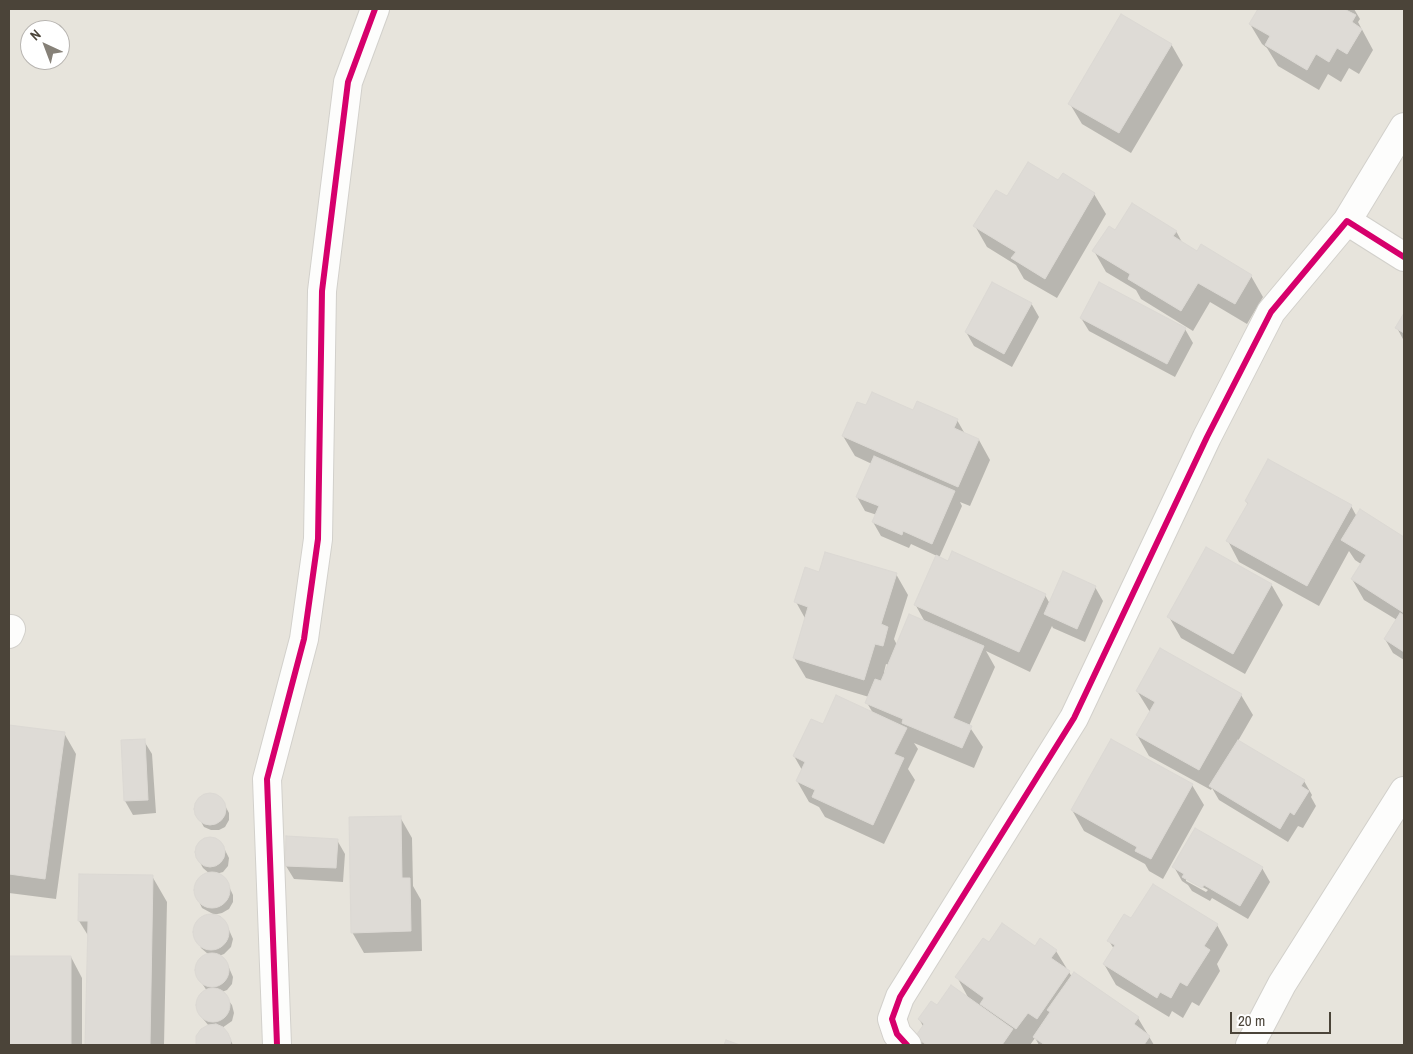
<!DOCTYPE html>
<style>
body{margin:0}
#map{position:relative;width:1413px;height:1054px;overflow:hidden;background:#f4f2ee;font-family:"Archivo Narrow",sans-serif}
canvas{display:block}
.frame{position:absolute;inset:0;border:10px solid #4b4439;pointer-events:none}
.north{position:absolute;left:20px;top:20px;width:50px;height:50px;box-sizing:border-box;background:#fff;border:1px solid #b7b4b0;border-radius:50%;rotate:317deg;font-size:14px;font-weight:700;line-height:20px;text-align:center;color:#4b4439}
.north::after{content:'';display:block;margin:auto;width:18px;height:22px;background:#868178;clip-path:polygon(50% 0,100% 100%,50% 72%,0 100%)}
.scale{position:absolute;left:1230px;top:1012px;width:101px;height:22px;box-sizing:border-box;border:2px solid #4b4439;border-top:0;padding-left:6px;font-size:15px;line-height:18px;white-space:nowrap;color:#4b4439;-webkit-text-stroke:4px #fff;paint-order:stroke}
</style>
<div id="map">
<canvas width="1413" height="1054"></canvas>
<div class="frame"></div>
<div class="north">N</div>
<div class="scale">20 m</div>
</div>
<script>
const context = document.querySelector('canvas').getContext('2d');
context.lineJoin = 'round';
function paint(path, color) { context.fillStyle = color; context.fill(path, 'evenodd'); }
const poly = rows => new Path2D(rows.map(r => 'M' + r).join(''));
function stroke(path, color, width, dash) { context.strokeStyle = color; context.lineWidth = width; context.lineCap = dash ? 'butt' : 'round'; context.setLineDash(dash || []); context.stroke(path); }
paint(poly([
 [9,9,1404,9,1404,1045,9,1045],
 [30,30,60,30,60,60,30,60]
]), '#e7e4dc');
paint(poly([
 [1259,9,1354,9,1360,19,1358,22,1373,50,1359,74,1349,68,1341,82,1328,74,1319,90,1278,66,1267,48,1262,44,1250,24],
 [1171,44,1183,65,1131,153,1082,124,1070,104],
 [1059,182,1094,194,1106,214,1057,298,1024,279,1016,265,987,247,975,226,1007,198],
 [1115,231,1176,231,1183,244,1197,252,1251,276,1263,297,1247,324,1210,302,1193,331,1141,299,1136,290,1106,272,1094,251],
 [1031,303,1039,317,1012,367,974,346,966,332],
 [1404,315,1404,341,1397,328],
 [1081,318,1185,329,1193,343,1175,377,1089,331],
 [867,407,914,412,957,420,965,434,979,440,990,460,970,506,960,502,962,506,939,558,1045,595,1050,604,1095,587,1103,601,1085,642,1053,628,1052,626,1030,672,986,651,995,667,969,726,983,747,974,768,914,743,918,749,908,769,915,780,884,844,825,817,819,807,809,802,797,781,802,770,794,756,823,726,873,713,867,703,869,697,806,678,794,658,806,620,796,602,820,573,896,574,908,595,894,639,897,645,925,622,915,604,937,556,911,544,909,548,881,536,873,522,877,515,865,511,857,497,872,464,855,456,843,436],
 [886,664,889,665,885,673,884,672],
 [1246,501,1351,506,1357,517,1361,511,1404,538,1404,660,1393,653,1385,639,1397,620,1364,600,1352,579,1361,564,1355,560,1349,551,1319,606,1239,562,1228,541,1248,505],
 [1271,584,1283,605,1245,674,1181,638,1169,617],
 [1137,691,1241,695,1253,715,1238,741,1304,781,1312,795,1311,797,1316,806,1303,828,1298,826,1288,842,1219,800,1212,788,1211,790,1149,756,1137,735,1150,712],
 [9,726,64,733,76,754,56,899,9,893],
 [144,741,152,754,156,813,133,815,125,801],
 [1192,785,1204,805,1163,879,1149,871,1145,864,1084,831,1072,810],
 [206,795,214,795,221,798,229,813,229,820,225,827,219,830,211,830,204,827,196,813,196,806,200,798],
 [400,817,412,838,413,886,421,900,422,951,364,953,352,932],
 [209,838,216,839,222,844,229,858,228,866,223,872,216,874,220,875,226,880,233,895,233,902,229,909,222,913,213,915,220,916,226,923,233,939,231,947,224,954,219,956,227,963,233,977,232,984,227,990,222,992,232,1005,234,1013,232,1021,222,1028,227,1033,233,1045,197,1045,196,1044,209,1026,199,1014,197,1005,200,997,207,991,198,977,196,970,198,963,202,957,208,954,201,948,194,932,196,923,202,917,213,914,202,908,195,893,196,886,199,879,210,874,203,868,195,854,197,846,202,840],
 [337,840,345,854,343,882,294,879,286,866],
 [1174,867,1262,868,1270,882,1248,919,1212,898,1210,901,1192,891,1188,885,1182,881],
 [1186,878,1208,890,1206,892,1186,881],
 [152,876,167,902,164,1045,86,1045,89,937,79,921],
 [1132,920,1217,925,1228,945,1217,964,1220,971,1199,1006,1192,1002,1183,1018,1172,1011,1169,1017,1116,985,1104,964,1114,949,1109,941],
 [989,943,1056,951,1072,977,1138,1018,1154,1045,1039,1045,1035,1038,1030,1045,1023,1045,1021,1044,1019,1045,921,1045,916,1037,923,1026,919,1019,937,1007,970,1001,957,977],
 [9,957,71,957,82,978,82,1045,9,1045]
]), '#0003');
const building = poly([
 [1258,9,1344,9,1356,15,1352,22,1362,29,1347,54,1337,48,1329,62,1316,54,1307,70,1265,45,1270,36,1249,24,1258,9],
 [1121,14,1172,44,1119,133,1068,104,1121,14],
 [1028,162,1058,180,1063,173,1095,193,1045,279,1011,258,1016,252,973,226,996,190,1007,196,1028,162],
 [1132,203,1177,231,1173,236,1197,251,1201,244,1252,275,1235,304,1198,283,1181,311,1128,279,1130,274,1092,251,1109,226,1115,230,1132,203],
 [992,282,1032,303,1004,354,965,332,992,282],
 [1099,282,1186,328,1167,364,1080,318,1099,282],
 [1404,313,1404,333,1395,328,1404,313],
 [872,392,913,410,917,401,958,419,954,428,979,439,958,487,842,436,857,402,866,405,872,392],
 [874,456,955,491,932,544,903,531,902,535,872,522,879,506,856,497,874,456],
 [1268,459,1352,505,1307,586,1226,541,1248,503,1245,501,1268,459],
 [1360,509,1404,537,1404,613,1351,579,1366,555,1341,540,1360,509],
 [1206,547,1272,584,1233,654,1167,617,1206,547],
 [952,551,1046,594,1019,652,914,605,936,555,948,561,952,551],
 [825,552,897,573,881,624,888,627,883,646,875,644,864,680,793,658,808,607,794,602,805,567,819,572,825,552],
 [1063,571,1096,586,1077,629,1044,614,1063,571],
 [1400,613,1404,615,1404,652,1384,639,1400,613],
 [909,614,984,646,953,718,972,726,962,748,902,723,903,719,865,703,875,679,881,681,909,614],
 [1160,648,1242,694,1199,770,1136,735,1155,702,1136,691,1160,648],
 [836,695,907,728,894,754,904,758,873,825,812,797,815,790,796,781,805,762,793,756,811,719,823,724,836,695],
 [9,725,65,732,45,879,9,874,9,725],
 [145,739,148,800,124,801,121,740,145,739],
 [1111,739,1193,784,1151,859,1135,851,1137,847,1071,810,1111,739],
 [1238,740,1305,780,1301,786,1309,791,1294,815,1290,812,1280,829,1209,786,1238,740],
 '194 809a16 16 0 1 1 32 0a16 16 0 1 1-32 0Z',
 [401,816,402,878,410,878,411,931,351,933,349,817,401,816],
 [1195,828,1263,867,1240,906,1204,885,1202,888,1182,877,1184,874,1172,867,1195,828],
 [286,836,338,839,336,868,285,866,286,836],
 '195 852a15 15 0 1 1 30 0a15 15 0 1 1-30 0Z',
 '194 890a18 18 0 1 1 36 0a18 18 0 1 1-36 0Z',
 [79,874,153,875,150,1045,85,1045,88,921,78,921,79,874],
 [1153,884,1218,924,1204,946,1210,950,1187,986,1180,982,1171,998,1160,992,1157,998,1103,964,1115,945,1107,941,1124,914,1131,918,1153,884],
 '193 932a18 18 0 1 1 36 0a18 18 0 1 1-36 0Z',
 [1002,923,1035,946,1040,938,1057,950,1051,958,1070,971,1037,1019,1028,1013,1016,1029,980,1004,984,998,955,977,983,938,989,942,1002,923],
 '195 970a17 17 0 1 1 34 0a17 17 0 1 1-34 0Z',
 [9,956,71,956,71,1045,9,1045,9,956],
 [1074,972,1139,1017,1134,1024,1150,1036,1144,1045,1045,1045,1033,1037,1050,1012,1047,1010,1074,972],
 [951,985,1013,1029,1002,1045,927,1045,915,1037,924,1024,918,1019,931,1001,937,1005,951,985],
 '196 1005a17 17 0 1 1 34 0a17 17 0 1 1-34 0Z',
 [216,1024,223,1027,228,1033,231,1040,230,1045,196,1045,196,1036,201,1029,208,1025,216,1024],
 [726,1040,740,1045,724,1045,726,1040]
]);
paint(building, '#dedbd6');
stroke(building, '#dcd9d4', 1);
const minor = poly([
 [1347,221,1404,127],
 [9,634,11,629],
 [277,1045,267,779,304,639,318,539,322,291,348,82,375,9],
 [907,1045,897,1034,892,1019,900,997,1074,718,1207,437,1271,312,1347,221,1404,257],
 [1250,1045,1282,984,1404,791]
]);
stroke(minor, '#d2d0cb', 30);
stroke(minor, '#fdfdfc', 28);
stroke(poly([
 [277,1045,267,779,304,639,318,539,322,291,348,82,375,9],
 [907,1045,897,1034,892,1019,900,997,1074,718,1207,437,1271,312,1347,221,1404,257]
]), '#d6006c', 6);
</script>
